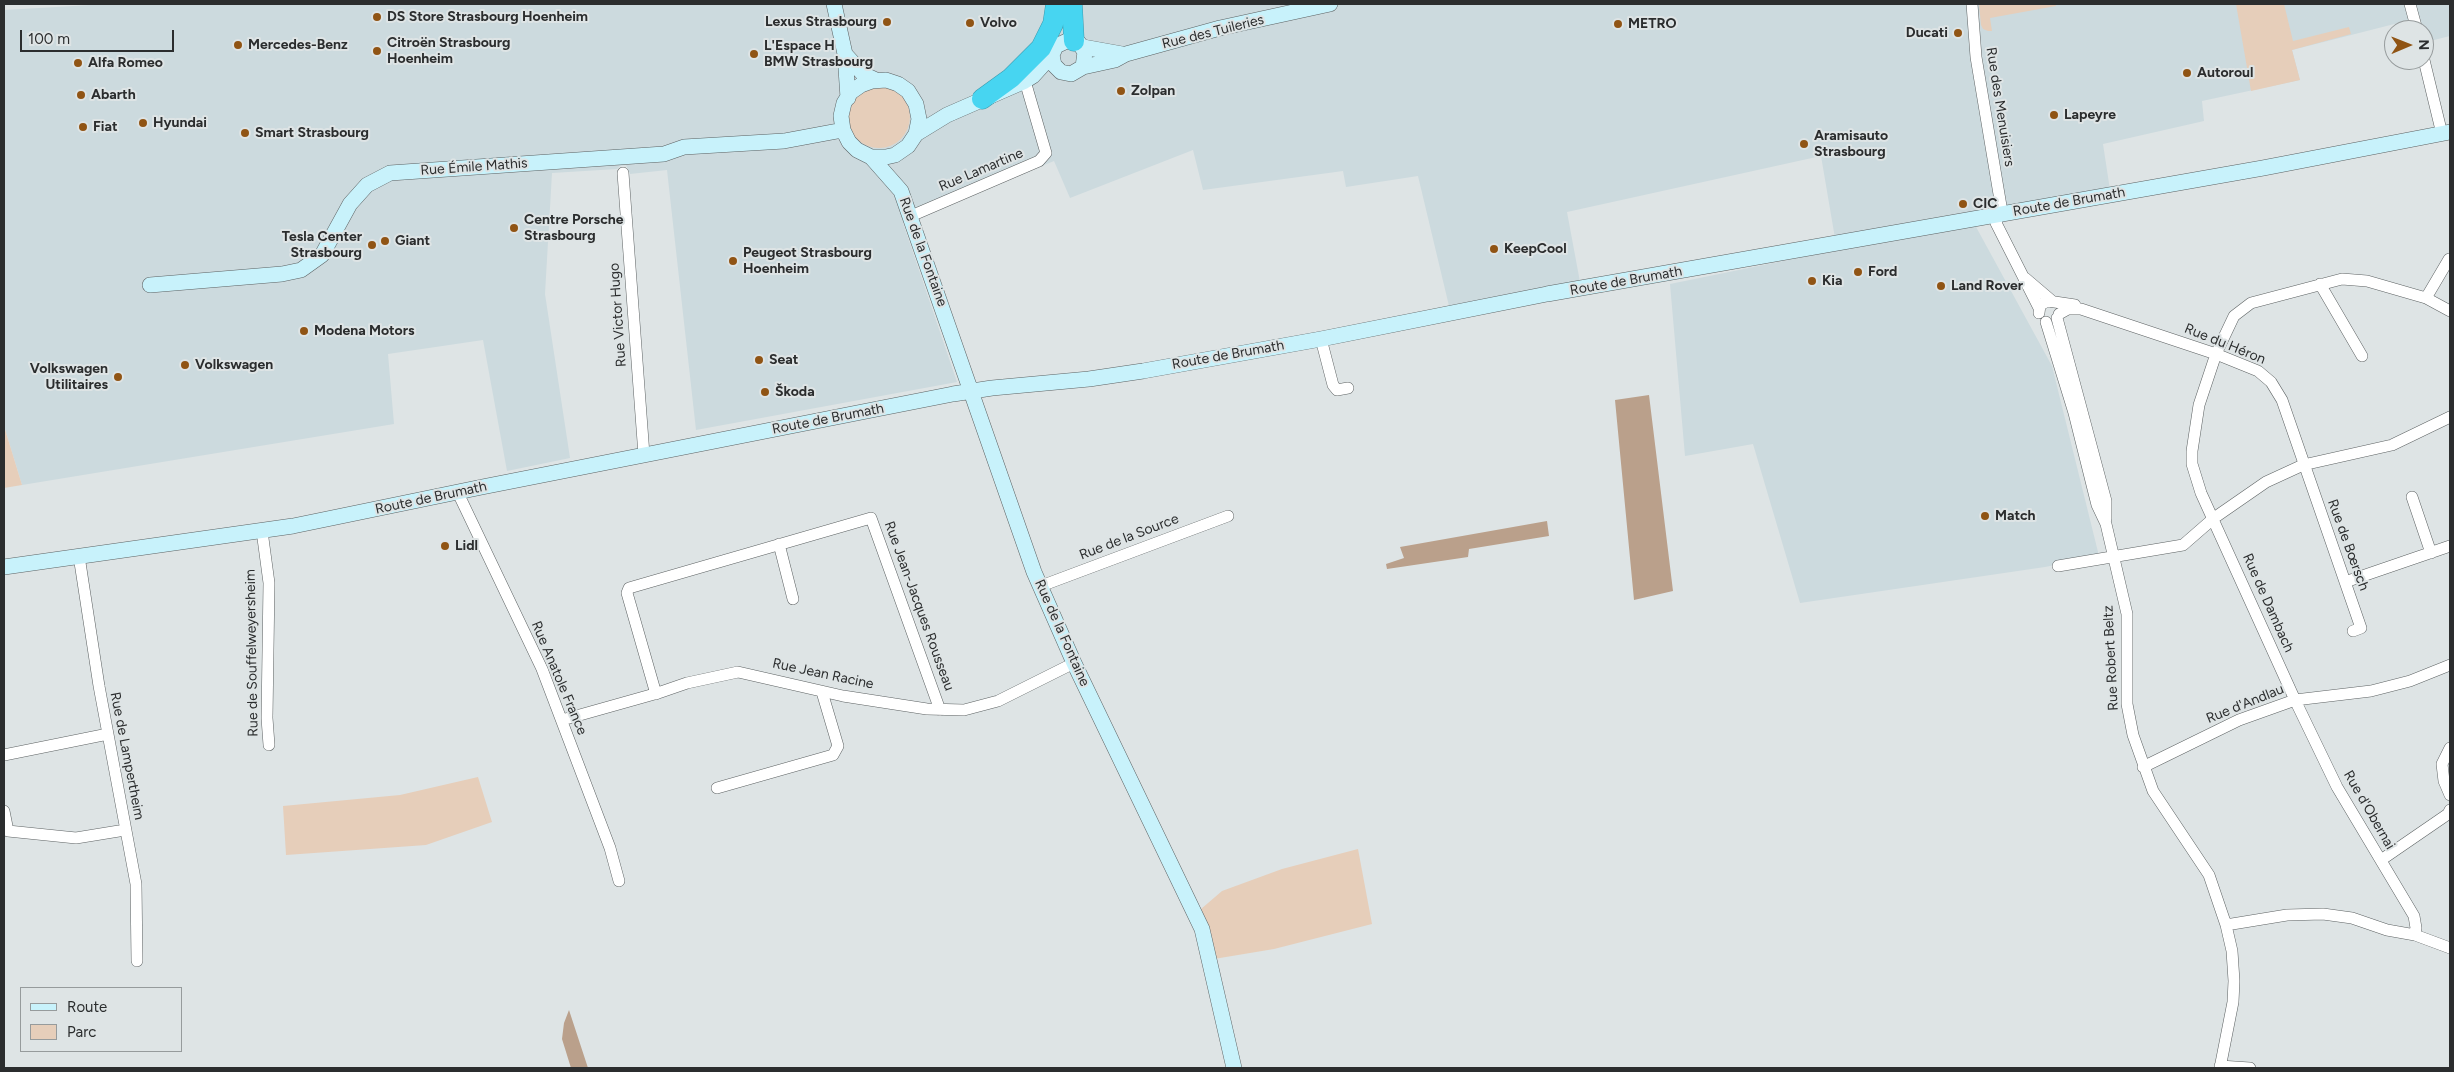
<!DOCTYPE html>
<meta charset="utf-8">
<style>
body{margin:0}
#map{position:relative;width:2454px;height:1072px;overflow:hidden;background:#dee4e5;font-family:Figtree,sans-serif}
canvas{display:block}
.frame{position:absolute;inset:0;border:5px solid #2b2d2e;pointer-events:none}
.legend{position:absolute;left:20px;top:987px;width:162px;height:65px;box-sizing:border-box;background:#dee4e5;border:1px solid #969b9c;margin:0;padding:6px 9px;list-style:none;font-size:15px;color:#2b2d2e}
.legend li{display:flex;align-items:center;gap:10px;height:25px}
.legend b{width:25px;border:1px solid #969b9c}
.north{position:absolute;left:2384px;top:20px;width:50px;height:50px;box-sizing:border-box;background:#dee4e5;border:1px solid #969b9c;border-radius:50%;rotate:89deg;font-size:14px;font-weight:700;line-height:20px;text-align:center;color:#2b2d2e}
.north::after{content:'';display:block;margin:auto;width:18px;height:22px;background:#905414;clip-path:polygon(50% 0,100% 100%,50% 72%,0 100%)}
.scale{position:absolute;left:20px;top:30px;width:154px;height:22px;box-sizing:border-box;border:2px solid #2b2d2e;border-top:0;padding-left:6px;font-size:15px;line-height:18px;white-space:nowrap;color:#2b2d2e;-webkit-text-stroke:4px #dee4e5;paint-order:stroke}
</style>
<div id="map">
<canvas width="2454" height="1072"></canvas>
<div class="frame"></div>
<ul class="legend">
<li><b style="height:6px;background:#c8f2fb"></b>Route</li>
<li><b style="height:14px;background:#e6ceba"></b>Parc</li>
</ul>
<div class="north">N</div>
<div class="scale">100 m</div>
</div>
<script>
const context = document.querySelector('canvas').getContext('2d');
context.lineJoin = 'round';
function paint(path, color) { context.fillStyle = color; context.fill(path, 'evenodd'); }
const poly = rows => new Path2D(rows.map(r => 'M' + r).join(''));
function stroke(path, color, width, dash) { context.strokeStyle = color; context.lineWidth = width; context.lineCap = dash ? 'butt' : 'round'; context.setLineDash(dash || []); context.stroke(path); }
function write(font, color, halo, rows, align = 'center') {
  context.font = font + ' Figtree,sans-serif'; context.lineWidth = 4; context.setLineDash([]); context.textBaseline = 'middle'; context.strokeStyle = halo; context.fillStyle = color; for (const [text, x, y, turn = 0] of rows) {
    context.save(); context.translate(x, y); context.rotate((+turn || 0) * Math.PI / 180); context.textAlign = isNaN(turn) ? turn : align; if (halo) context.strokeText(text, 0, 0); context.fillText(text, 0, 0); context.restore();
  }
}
paint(poly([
 [108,4,2450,4,2450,36,2426,42,2424,30,2422,30,2418,18,2292,50,2300,80,2202,101,2204,121,2103,144,2110,190,1975,225,2052,366,2099,556,2045,567,1800,603,1753,444,1685,456,1670,284,1837,250,1821,156,1567,212,1580,282,1449,306,1418,176,1346,187,1343,171,1203,190,1193,150,1070,198,1054,161,903,223,957,382,696,430,667,170,630,174,626,165,620,166,617,169,552,173,545,294,570,458,507,471,483,340,388,354,394,424,22,485,4,426,4,10]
]), '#ccdade');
paint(poly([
 [1979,4,2055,4,2056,6,1990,18,1992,31,1988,31,1983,29,1981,25],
 [2236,4,2284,4,2293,41,2349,27,2351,34,2292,50,2300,80,2251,91],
 '848 117a31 31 0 1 1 62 0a31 31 0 1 1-62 0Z',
 [4,426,22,485,4,488],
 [478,777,492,822,426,845,286,855,283,806,400,795],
 [1358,849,1372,924,1274,949,1214,959,1201,909,1222,891,1282,869]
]), '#e6ceba');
paint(poly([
 [1649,395,1673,591,1634,600,1615,400],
 [1547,521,1549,536,1469,549,1468,557,1387,569,1386,564,1404,558,1400,547],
 [569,1010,588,1068,571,1068,562,1039,564,1023]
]), '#baa08b');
const street = poly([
 [1972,4,1976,57,2001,206,1996,223,2039,308],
 [2410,4,2417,30],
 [2424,60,2442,134],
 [623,173,644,455],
 [911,216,1039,161,1046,153,1025,81],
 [2025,278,2052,301],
 [2320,284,2362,356],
 [2426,298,2449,259],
 [2039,313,2040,305,2048,301,2075,305],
 [2059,314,2068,309,2081,309,2216,354,2258,371,2271,382,2282,400,2361,628,2353,631],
 [2057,318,2106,501,2106,519],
 [2046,322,2074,413,2097,505,2106,524,2127,614,2127,704,2133,735,2153,791,2209,875,2226,925,2232,951,2234,981,2233,1002,2220,1068],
 [1321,339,1333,385,1337,390,1348,388],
 [458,493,542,669,610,848,619,881],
 [2412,497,2431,553],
 [262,531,269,583,267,718,269,745],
 [779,544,793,599],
 [79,556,99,686,136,884,137,961],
 [2058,566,2183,545,2214,518,2266,482,2303,465,2392,445,2450,417],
 [2345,582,2450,546],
 [1041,586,1228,516],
 [656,694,627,593,629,588,871,518,940,710],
 [562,720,658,693,687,683,738,672,843,696,927,709,964,710,998,701,1074,663],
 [2450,748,2442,764,2444,781,2450,795],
 [4,755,108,734],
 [2143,767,2239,720,2295,700,2371,691,2410,681,2450,665],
 [717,788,833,755,838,746,822,692],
 [4,811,8,831,76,838,125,830],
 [2381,860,2448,814,2450,810],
 [2226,925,2287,915,2323,914,2352,918,2387,930,2415,935,2450,948],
 [2415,935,2416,928,2414,916,2337,787,2295,700,2201,493,2192,464,2192,451,2199,405,2216,354,2234,316,2251,303,2342,279,2367,281,2426,298,2450,311],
 [2220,1066,2250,1068]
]);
const secondary = poly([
 [834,4,845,54,848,98],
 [1083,47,1122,54],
 [845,54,863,74,876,80],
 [1083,67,1085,52,1079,43,1069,40,1056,46,1052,55,1054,65,1061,72,1071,74,1083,67,1115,60,1126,54,1220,28,1330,4],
 [916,134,947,115,1025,81,1033,76,1052,55],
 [871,157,886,157,895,155,908,146,916,134,919,119,916,104,908,91,898,84,886,80,872,81,861,85,851,92,844,103,841,116,843,130,849,142,857,150,871,157,901,191,1034,572,1074,663,1202,929,1234,1068],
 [150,285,282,274,301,270,322,255,350,204,367,185,390,173,664,154,684,147,784,141,843,130],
 [4,567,293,526,482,487,953,394,992,388,1089,379,1143,371,1321,339,1547,294,2263,168,2450,132]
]);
const highway = poly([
 [1072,4,1074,41],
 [982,99,1011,78,1041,48,1053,24,1056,4]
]);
stroke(street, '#5d6263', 12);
stroke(secondary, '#5d6263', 16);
stroke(highway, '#3d9aad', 21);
stroke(street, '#fff', 11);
stroke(secondary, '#c8f2fb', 15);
stroke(highway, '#47d5f1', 20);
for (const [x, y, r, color] of [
 [377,17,5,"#905414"],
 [887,22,5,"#905414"],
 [970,23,5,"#905414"],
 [1618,24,5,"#905414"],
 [1958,33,5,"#905414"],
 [238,45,5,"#905414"],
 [377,51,5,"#905414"],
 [754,54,5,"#905414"],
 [78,63,5,"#905414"],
 [2187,73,5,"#905414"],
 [1121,91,5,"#905414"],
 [81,95,5,"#905414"],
 [2054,115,5,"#905414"],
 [143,123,5,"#905414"],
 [83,127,5,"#905414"],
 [245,133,5,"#905414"],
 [1804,144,5,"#905414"],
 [1963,204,5,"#905414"],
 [514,228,5,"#905414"],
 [385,241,5,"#905414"],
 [372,245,5,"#905414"],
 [1494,249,5,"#905414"],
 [733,261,5,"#905414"],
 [1858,272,5,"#905414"],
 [1812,281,5,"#905414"],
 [1941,286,5,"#905414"],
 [304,331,5,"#905414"],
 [759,360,5,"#905414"],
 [185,365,5,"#905414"],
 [118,377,5,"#905414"],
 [765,392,5,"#905414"],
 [1985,516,5,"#905414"],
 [445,546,5,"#905414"]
]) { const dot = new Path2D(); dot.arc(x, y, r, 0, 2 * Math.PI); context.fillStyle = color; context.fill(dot); stroke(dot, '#dee4e5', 2); }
write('bold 14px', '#2b2d2e', '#dee4e5', [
 ["DS Store Strasbourg Hoenheim",387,17],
 ["Lexus Strasbourg",877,22,"right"],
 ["Volvo",980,23],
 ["METRO",1628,24],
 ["Ducati",1948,33,"right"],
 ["Citroën Strasbourg",387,43],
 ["Hoenheim",387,59],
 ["Mercedes-Benz",248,45],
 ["L'Espace H",764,46],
 ["BMW Strasbourg",764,62],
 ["Alfa Romeo",88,63],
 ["Autoroul",2197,73],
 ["Zolpan",1131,91],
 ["Abarth",91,95],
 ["Lapeyre",2064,115],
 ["Hyundai",153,123],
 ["Fiat",93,127],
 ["Smart Strasbourg",255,133],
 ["Aramisauto",1814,136],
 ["Strasbourg",1814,152],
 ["CIC",1973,204],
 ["Centre Porsche",524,220],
 ["Strasbourg",524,236],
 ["Tesla Center",362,237,"right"],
 ["Strasbourg",362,253,"right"],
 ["Giant",395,241],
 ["KeepCool",1504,249],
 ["Peugeot Strasbourg",743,253],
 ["Hoenheim",743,269],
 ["Ford",1868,272],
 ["Kia",1822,281],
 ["Land Rover",1951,286],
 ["Modena Motors",314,331],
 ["Seat",769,360],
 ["Volkswagen",195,365],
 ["Volkswagen",108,369,"right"],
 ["Utilitaires",108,385,"right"],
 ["Škoda",775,392],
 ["Match",1995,516],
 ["Lidl",455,546]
], 'left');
write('14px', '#2b2d2e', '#dee4e5', [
 ["Rue des Tuileries",1213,32,-14],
 ["Rue des Menuisiers",2000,107,81],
 ["Rue Émile Mathis",474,167,-4],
 ["Rue Lamartine",981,170,-23],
 ["Route de Brumath",2069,202,-10],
 ["Rue de la Fontaine",923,252,70],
 ["Route de Brumath",1626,281,-10],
 ["Rue Victor Hugo",618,315,-94],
 ["Rue du Héron",2225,344,22],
 ["Route de Brumath",1228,355,-10],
 ["Route de Brumath",828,419,-11],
 ["Route de Brumath",431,498,-12],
 ["Rue de la Source",1129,537,-21],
 ["Rue de Bœrsch",2348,545,70],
 ["Rue de Dambach",2268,603,66],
 ["Rue Jean-Jacques Rousseau",919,606,70],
 ["Rue de la Fontaine",1062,633,66],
 ["Rue de Souffelweyersheim",252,653,-91],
 ["Rue Robert Beltz",2111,658,-93],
 ["Rue Jean Racine",823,674,12],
 ["Rue Anatole France",559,678,67],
 ["Rue d'Andlau",2245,704,-22],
 ["Rue de Lampertheim",127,756,79],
 ["Rue d'Obernai",2369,810,60]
]);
</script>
